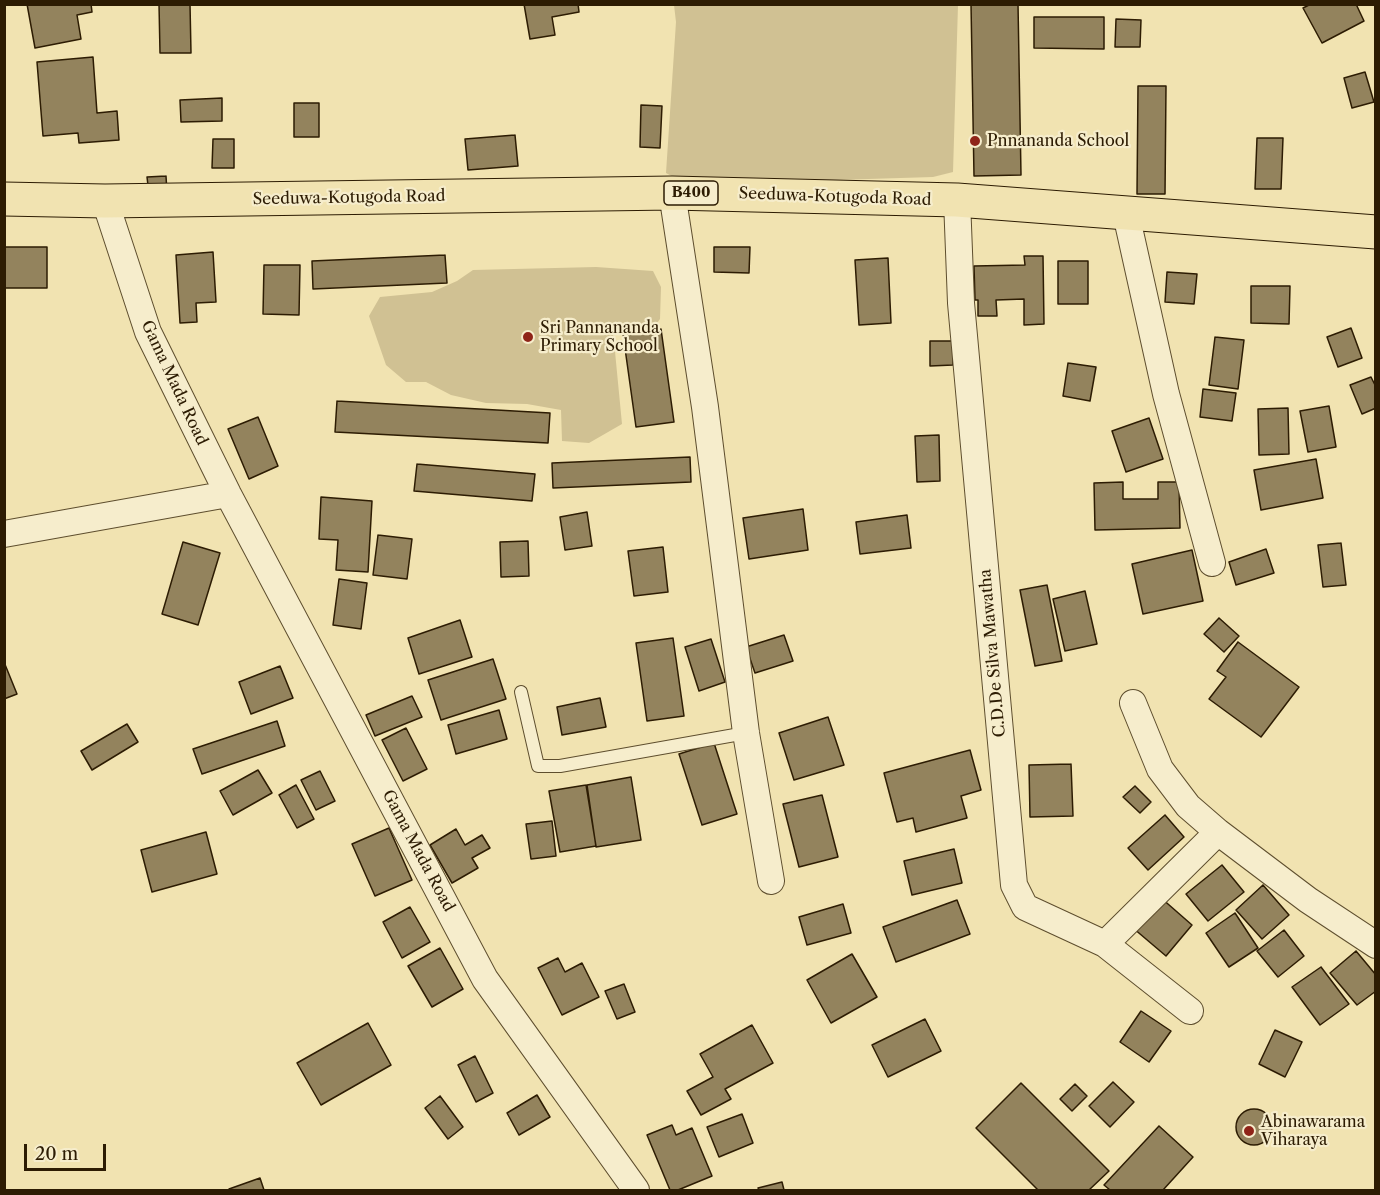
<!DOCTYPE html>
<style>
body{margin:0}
#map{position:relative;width:1380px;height:1195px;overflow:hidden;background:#f1e3b1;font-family:"Libre Caslon Text",serif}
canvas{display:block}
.frame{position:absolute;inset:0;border:6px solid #2d1c03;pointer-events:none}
.scale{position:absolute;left:24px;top:1144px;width:82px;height:27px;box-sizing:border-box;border:3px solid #2d1c03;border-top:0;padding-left:8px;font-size:18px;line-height:21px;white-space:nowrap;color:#2d1c03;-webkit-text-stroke:4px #f6edcc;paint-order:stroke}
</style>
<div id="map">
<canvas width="1380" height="1195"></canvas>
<div class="frame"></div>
<div class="scale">20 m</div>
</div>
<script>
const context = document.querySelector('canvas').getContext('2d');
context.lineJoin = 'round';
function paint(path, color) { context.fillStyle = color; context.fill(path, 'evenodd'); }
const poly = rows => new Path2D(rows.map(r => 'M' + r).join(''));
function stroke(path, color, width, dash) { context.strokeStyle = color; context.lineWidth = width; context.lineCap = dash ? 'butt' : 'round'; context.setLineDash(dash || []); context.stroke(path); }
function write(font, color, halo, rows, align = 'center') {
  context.font = font + ' "Libre Caslon Text",serif'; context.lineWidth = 4.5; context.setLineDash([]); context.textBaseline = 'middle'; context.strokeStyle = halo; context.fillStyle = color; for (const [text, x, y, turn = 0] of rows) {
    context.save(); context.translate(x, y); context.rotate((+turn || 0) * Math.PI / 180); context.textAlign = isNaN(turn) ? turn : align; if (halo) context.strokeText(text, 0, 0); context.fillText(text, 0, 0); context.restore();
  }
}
paint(poly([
 [674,5,958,5,953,172,933,177,739,183,679,180,666,173,676,22],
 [596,267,653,271,661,287,660,319,657,323,628,325,613,331,622,424,589,443,562,441,561,410,527,404,486,403,451,395,426,382,406,382,386,365,369,316,380,297,432,292,457,281,473,270]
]), '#d0c193');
const building = poly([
 [27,4,91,4,92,12,77,15,81,39,35,48,27,4],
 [159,4,190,4,191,53,160,53,159,4],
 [524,4,578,4,579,12,552,17,555,35,530,39,524,4],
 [971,4,1018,4,1021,175,974,176,971,4],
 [1311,4,1356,4,1364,21,1322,43,1303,8,1311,4],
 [1034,17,1104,17,1104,49,1034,48,1034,17],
 [1116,19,1141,20,1140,47,1115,47,1116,19],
 [93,57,97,113,117,111,119,140,79,143,78,133,43,136,37,62,93,57],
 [1365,72,1374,102,1352,108,1344,78,1365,72],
 [1138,86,1166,86,1165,194,1137,194,1138,86],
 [222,98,222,121,181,122,180,100,222,98],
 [294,103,319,103,319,137,294,137,294,103],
 [641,105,662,106,660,148,640,147,641,105],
 [515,135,518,166,468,170,465,139,515,135],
 [1257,138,1283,138,1281,189,1255,189,1257,138],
 [213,139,234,139,234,168,212,168,213,139],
 [166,176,167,193,149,194,147,177,166,176],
 [4,247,47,247,47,288,4,288,4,247],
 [714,247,750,247,749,273,714,272,714,247],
 [213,252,216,302,196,303,197,322,180,323,176,255,213,252],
 [445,255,447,283,313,289,312,261,445,255],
 [1024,256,1043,256,1044,324,1024,325,1024,299,996,300,997,316,978,316,978,300,975,300,974,266,1025,265,1024,256],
 [888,258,891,323,859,325,855,260,888,258],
 [1058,261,1088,261,1088,304,1058,304,1058,261],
 [264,265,300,265,299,315,263,314,264,265],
 [1167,272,1197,274,1194,304,1165,302,1167,272],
 [1251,286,1290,286,1289,324,1251,323,1251,286],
 [1351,328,1362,358,1338,367,1327,337,1351,328],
 [661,329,674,422,636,427,623,334,661,329],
 [1215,337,1244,340,1238,389,1209,385,1215,337],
 [930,341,953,341,953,365,930,366,930,341],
 [1068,363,1096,367,1090,401,1063,396,1068,363],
 [1371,377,1376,387,1376,408,1362,414,1350,385,1371,377],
 [1203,389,1236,393,1232,421,1200,417,1203,389],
 [337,401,550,413,548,443,335,432,337,401],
 [1329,406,1336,447,1308,452,1300,411,1329,406],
 [1288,408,1289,454,1259,455,1258,409,1288,408],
 [258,417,278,466,249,479,228,429,258,417],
 [1149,418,1163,459,1126,472,1112,431,1149,418],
 [939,435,940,481,917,482,915,436,939,435],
 [690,457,691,482,553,488,552,463,690,457],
 [1316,459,1323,498,1261,510,1254,470,1316,459],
 [417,464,535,474,532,501,414,491,417,464],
 [1123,482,1123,499,1158,499,1158,482,1179,482,1180,528,1095,530,1094,483,1123,482],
 [321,497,372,501,368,572,336,570,338,540,319,539,321,497],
 [803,509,808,550,749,559,743,518,803,509],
 [587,512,592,546,565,550,560,517,587,512],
 [907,515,911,548,860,554,856,522,907,515],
 [378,535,412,539,407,579,373,575,378,535],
 [528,541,529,576,501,577,500,542,528,541],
 [183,542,220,553,198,625,162,614,183,542],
 [1341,543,1346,585,1323,587,1318,545,1341,543],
 [663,547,668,592,634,596,628,551,663,547],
 [1266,549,1274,573,1236,585,1229,562,1266,549],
 [1192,550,1203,601,1143,614,1132,564,1192,550],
 [339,579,367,583,361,629,333,625,339,579],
 [1047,585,1062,661,1035,666,1020,590,1047,585],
 [1085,591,1097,644,1065,651,1053,599,1085,591],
 [1219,618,1239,636,1224,652,1204,634,1219,618],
 [460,620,472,657,419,674,408,638,460,620],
 [784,635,793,661,755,673,746,647,784,635],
 [673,638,684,716,647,721,636,643,673,638],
 [711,639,725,682,699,691,685,647,711,639],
 [1238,642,1299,687,1261,737,1209,699,1226,677,1217,671,1238,642],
 [493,659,506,699,441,720,428,680,493,659],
 [4,662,17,694,4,699,4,662],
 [280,666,293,698,251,714,239,682,280,666],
 [412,696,422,717,375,736,366,715,412,696],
 [600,698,606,727,562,735,557,707,600,698],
 [499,710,507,739,456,754,448,725,499,710],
 [828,717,844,765,794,780,779,733,828,717],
 [277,721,285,746,202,774,193,749,277,721],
 [127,724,138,742,92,770,81,751,127,724],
 [406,728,427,769,403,781,382,740,406,728],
 [714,743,737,814,702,825,679,754,714,743],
 [970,750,981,790,961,796,967,818,916,832,913,818,897,822,884,773,970,750],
 [1071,764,1073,816,1030,817,1029,765,1071,764],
 [258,770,272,793,233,815,220,791,258,770],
 [320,771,335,801,316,810,301,780,320,771],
 [631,777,641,840,596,847,587,785,631,777],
 [296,785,314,819,297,828,279,795,296,785],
 [586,785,596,846,560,852,549,791,586,785],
 [1135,786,1151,802,1140,813,1123,797,1135,786],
 [822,795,838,857,799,867,783,804,822,795],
 [1165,815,1184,837,1148,870,1128,848,1165,815],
 [552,821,556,856,531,859,526,824,552,821],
 [389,828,412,880,375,896,352,844,389,828],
 [456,829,465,845,482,835,490,848,472,858,478,868,452,883,430,845,456,829],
 [206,832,217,874,152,892,141,850,206,832],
 [954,849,962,883,912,895,904,861,954,849],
 [1222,865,1244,892,1208,921,1186,894,1222,865],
 [1263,885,1289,915,1262,939,1236,910,1263,885],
 [1160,897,1192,925,1166,956,1133,928,1160,897],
 [957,900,970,934,896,962,883,927,957,900],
 [843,904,851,933,807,945,799,917,843,904],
 [410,907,430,942,402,958,383,922,410,907],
 [1235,913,1258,948,1229,967,1206,933,1235,913],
 [1284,930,1304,956,1278,977,1257,951,1284,930],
 [440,948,463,989,432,1007,408,966,440,948],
 [1356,951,1376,975,1376,991,1357,1005,1330,973,1356,951],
 [852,954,877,997,831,1023,807,980,852,954],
 [558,958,565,972,582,963,599,997,562,1015,538,968,558,958],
 [1321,967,1349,1004,1320,1025,1292,987,1321,967],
 [624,984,635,1012,617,1019,605,991,624,984],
 [1141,1011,1171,1031,1149,1062,1120,1042,1141,1011],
 [925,1019,941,1051,888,1077,872,1045,925,1019],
 [368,1023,391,1065,321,1105,297,1063,368,1023],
 [752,1025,773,1063,725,1089,731,1099,701,1115,687,1091,713,1077,700,1054,752,1025],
 [1275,1030,1302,1042,1285,1077,1259,1064,1275,1030],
 [475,1056,493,1093,476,1102,458,1065,475,1056],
 [1113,1082,1134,1102,1110,1127,1089,1106,1113,1082],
 [1021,1083,1109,1171,1089,1190,1038,1190,976,1128,1021,1083],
 [1075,1084,1087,1096,1072,1111,1060,1099,1075,1084],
 [537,1095,550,1117,519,1135,507,1113,537,1095],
 [440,1096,463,1127,448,1139,425,1108,440,1096],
 '1236 1127a18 18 0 1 1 36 0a18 18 0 1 1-36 0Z',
 [742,1114,753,1143,719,1157,707,1127,742,1114],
 [672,1125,676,1135,692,1128,712,1176,678,1190,670,1190,647,1135,672,1125],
 [1159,1126,1193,1157,1163,1190,1110,1190,1104,1185,1159,1126],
 [260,1178,264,1190,230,1190,229,1189,260,1178],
 [782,1182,784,1190,759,1190,758,1188,782,1182]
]);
paint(building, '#93835d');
stroke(building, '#2d1c03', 1.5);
const service = poly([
 [521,692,538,766,560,766,746,733]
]);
const minor = poly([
 [672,193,705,407,746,733,771,881],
 [957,200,961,303,1014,885,1025,907,1105,944,1190,1011],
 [105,201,148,332,228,494,485,979,636,1190],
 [1126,214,1166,394,1212,563],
 [4,534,228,494],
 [1218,832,1308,900,1376,945],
 [1105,944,1218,832,1188,806,1160,769,1133,703]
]);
const primary = poly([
 [4,199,105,201,672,193,957,200,1376,232]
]);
stroke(service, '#5e4e2e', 14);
stroke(minor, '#5e4e2e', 28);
stroke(primary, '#2d1c03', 35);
stroke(service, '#f6edcc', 12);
stroke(minor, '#f6edcc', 26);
stroke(primary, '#f1e3b1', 33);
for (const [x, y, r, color] of [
 [975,141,6,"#8f2418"],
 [528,337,6,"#8f2418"],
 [1249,1131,6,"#8f2418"]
]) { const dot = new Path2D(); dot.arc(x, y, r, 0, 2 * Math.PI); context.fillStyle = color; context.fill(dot); stroke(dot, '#f6edcc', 2); }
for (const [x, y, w] of [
 [691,193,54]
]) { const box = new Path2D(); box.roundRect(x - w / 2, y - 12, w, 24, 4.5); context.fillStyle = '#f6edcc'; context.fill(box); stroke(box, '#2d1c03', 1.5); }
write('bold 15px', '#2d1c03', null, [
 ["B400",691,193]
]);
write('16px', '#2d1c03', '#f6edcc', [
 ["Pnnananda School",987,141],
 ["Sri Pannananda",540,328],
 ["Primary School",540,346],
 ["Abinawarama",1261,1122],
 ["Viharaya",1261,1140]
], 'left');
write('16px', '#2d1c03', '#f6edcc', [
 ["Seeduwa-Kotugoda Road",835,197,2],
 ["Seeduwa-Kotugoda Road",349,198,-1],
 ["Gama Mada Road",174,383,65],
 ["C.D.De Silva Mawatha",993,653,-95],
 ["Gama Mada Road",418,851,62]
]);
</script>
